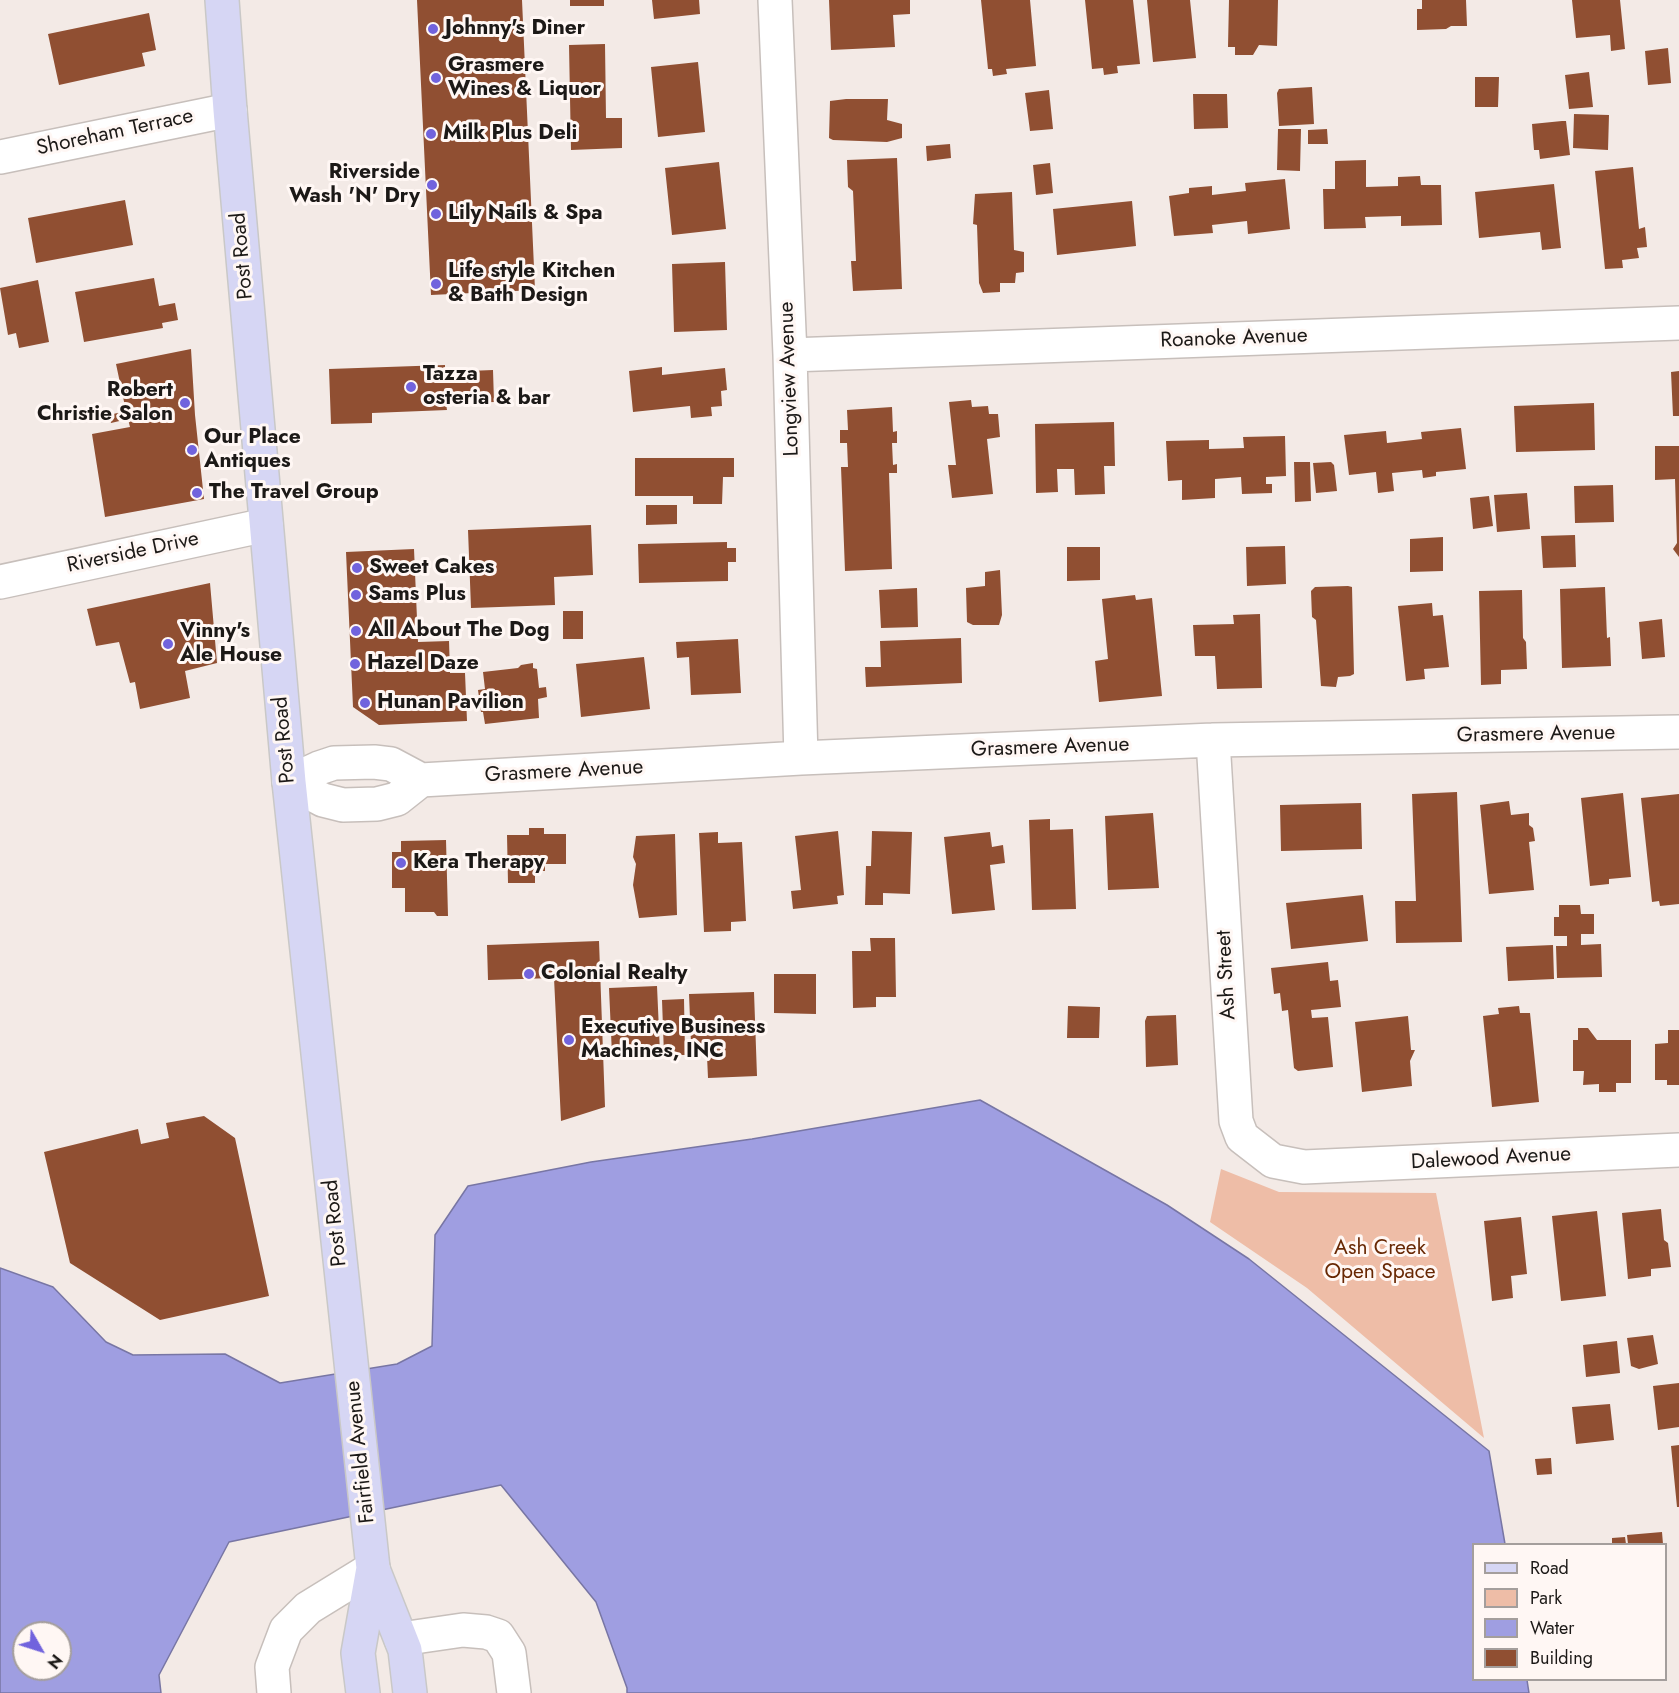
<!DOCTYPE html>
<style>
body{margin:0}
#map{position:relative;width:1679px;height:1693px;overflow:hidden;background:#f3eae6;font-family:Jost,sans-serif}
canvas{display:block}
.legend{position:absolute;left:1472px;top:1543px;width:195px;height:138px;box-sizing:border-box;background:#fff7f4;border:2px solid #a49e9c;margin:0;padding:8px 10px;list-style:none;font-size:18px;color:#1c1917}
.legend li{display:flex;align-items:center;gap:12px;height:30px}
.legend b{width:30px;border:2px solid #a49e9c}
.north{position:absolute;left:12px;top:1621px;width:60px;height:60px;box-sizing:border-box;background:#fff7f4;border:2px solid #a49e9c;border-radius:50%;rotate:129deg;font-size:16px;font-weight:700;line-height:24px;text-align:center;color:#1c1917}
.north::after{content:'';display:block;margin:auto;width:21px;height:27px;background:#7163dd;clip-path:polygon(50% 0,100% 100%,50% 72%,0 100%)}
</style>
<div id="map">
<canvas width="1679" height="1693"></canvas>
<ul class="legend">
<li><b style="height:8px;background:#d6d6f4"></b>Road</li>
<li><b style="height:16px;background:#eebda7"></b>Park</li>
<li><b style="height:16px;background:#9f9ee1"></b>Water</li>
<li><b style="height:16px;background:#904f32"></b>Building</li>
</ul>
<div class="north">N</div>
</div>
<script>
const context = document.querySelector('canvas').getContext('2d');
context.lineJoin = 'round';
function paint(path, color) { context.fillStyle = color; context.fill(path, 'evenodd'); }
const poly = rows => new Path2D(rows.map(r => 'M' + r).join(''));
function stroke(path, color, width, dash) { context.strokeStyle = color; context.lineWidth = width; context.lineCap = dash ? 'butt' : 'round'; context.setLineDash(dash || []); context.stroke(path); }
function write(font, color, halo, rows, align = 'center') {
  context.font = font + ' Jost,sans-serif'; context.lineWidth = 6; context.setLineDash([]); context.textBaseline = 'middle'; context.strokeStyle = halo; context.fillStyle = color; for (const [text, x, y, turn = 0] of rows) {
    context.save(); context.translate(x, y); context.rotate((+turn || 0) * Math.PI / 180); context.textAlign = isNaN(turn) ? turn : align; if (halo) context.strokeText(text, 0, 0); context.fillText(text, 0, 0); context.restore();
  }
}
paint(poly([
 [1221,1169,1279,1192,1436,1193,1484,1438,1307,1288,1210,1222]
]), '#eebda7');
const water = poly([
 [980,1100,1167,1205,1249,1259,1489,1451,1505,1544,1474,1544,1474,1680,1527,1680,1529,1693,627,1693,627,1688,596,1602,501,1485,229,1542,159,1675,161,1693,0,1693,0,1268,53,1287,106,1342,133,1355,225,1354,280,1383,397,1364,432,1346,435,1235,468,1186,591,1162,752,1139,980,1100],
 [24,1633,60,1633,60,1669,24,1669,24,1633]
]);
paint(water, '#9f9ee1');
stroke(water, '#7876a4', 1.5);
paint(poly([
 [417,0,522,0,535,290,431,295],
 [570,0,604,0,604,6,570,6],
 [652,0,699,0,700,14,654,19],
 [829,0,910,0,910,14,893,15,895,47,831,50],
 [981,0,1030,0,1036,66,1006,69,1007,74,993,76,992,69,988,69],
 [1085,0,1133,0,1140,64,1117,66,1118,73,1104,75,1103,68,1092,69],
 [1147,0,1190,0,1196,58,1153,62],
 [1229,0,1278,0,1277,46,1259,45,1253,55,1235,55,1235,47,1228,47],
 [1422,0,1466,0,1467,26,1451,26,1446,29,1417,30,1417,9,1422,9],
 [1572,0,1620,0,1625,49,1611,51,1610,35,1576,38],
 [149,13,156,50,142,53,145,66,59,85,48,34],
 [605,44,606,118,622,118,622,148,571,150,569,45],
 [1668,48,1671,83,1648,85,1645,51],
 [698,62,705,132,658,137,651,67],
 [1589,72,1593,107,1569,109,1565,75],
 [1475,77,1499,77,1498,107,1475,107],
 [1312,87,1314,124,1279,126,1277,93,1279,89],
 [1049,90,1053,129,1030,131,1025,93],
 [1193,94,1227,94,1228,128,1194,129],
 [846,99,888,99,887,120,902,124,902,138,887,142,833,140,829,138,830,101],
 [1574,114,1609,115,1608,150,1573,148],
 [1562,121,1566,121,1570,155,1540,159,1539,150,1534,150,1532,124],
 [1278,129,1301,129,1300,171,1277,170],
 [1327,129,1328,144,1308,144,1308,130],
 [950,144,951,158,927,161,926,146],
 [897,158,902,289,853,291,851,261,856,261,853,191,848,187,847,160],
 [1366,160,1366,187,1398,186,1398,177,1420,176,1421,185,1441,185,1442,225,1401,226,1401,216,1365,217,1366,228,1324,229,1323,189,1335,189,1335,161],
 [719,162,726,229,672,235,665,168],
 [1050,163,1053,193,1036,195,1033,165],
 [1633,167,1639,229,1645,227,1647,247,1637,248,1639,258,1622,260,1623,268,1605,269,1595,171],
 [1285,179,1290,229,1248,234,1247,221,1212,225,1213,233,1174,236,1169,196,1189,193,1189,188,1212,186,1212,195,1246,191,1245,183],
 [1554,184,1561,248,1542,250,1540,232,1479,238,1475,192],
 [1012,192,1014,250,1024,252,1024,272,1016,273,1015,283,1000,283,1000,292,983,293,979,283,977,225,973,224,975,194],
 [125,200,133,245,36,263,28,218],
 [1132,201,1136,246,1057,255,1053,209],
 [725,262,727,330,674,332,672,264],
 [154,278,159,306,175,303,178,320,162,323,163,328,84,342,75,292],
 [38,280,49,342,19,348,16,333,8,335,0,288],
 [191,349,195,415,204,499,105,517,92,434,130,427,128,419,111,423,109,415,126,411,116,364],
 [445,365,445,372,493,370,494,402,446,404,447,410,372,413,372,423,331,424,329,369],
 [662,367,662,375,725,368,727,390,721,391,722,406,711,407,712,416,691,418,690,406,633,412,629,371],
 [1679,371,1679,416,1673,416,1671,372],
 [971,400,972,407,988,406,989,414,998,414,1000,437,987,439,993,494,952,498,948,465,956,465,949,402],
 [1594,403,1595,450,1516,452,1514,406],
 [892,407,893,432,897,431,897,443,892,443,893,465,897,464,897,473,889,473,892,569,845,571,841,467,848,467,847,443,840,443,840,430,848,430,847,410],
 [1114,422,1115,466,1104,466,1105,494,1075,495,1074,469,1057,469,1058,492,1036,493,1035,424],
 [1461,428,1466,469,1436,472,1436,476,1423,478,1422,470,1392,473,1394,491,1378,493,1376,472,1349,475,1344,435,1386,431,1387,443,1422,439,1421,432],
 [1285,436,1286,476,1266,477,1266,484,1272,484,1272,493,1242,494,1241,477,1215,479,1215,498,1182,500,1182,480,1168,481,1166,441,1209,440,1209,449,1244,448,1243,437],
 [1655,446,1679,446,1679,557,1673,549,1677,543,1675,479,1655,480],
 [635,458,734,458,734,477,723,477,722,504,693,504,693,496,635,496],
 [1294,462,1310,462,1311,501,1295,502],
 [1331,462,1334,465,1337,491,1316,493,1313,463],
 [1613,485,1614,522,1575,523,1574,486],
 [1527,493,1530,529,1497,532,1494,495],
 [1489,496,1493,526,1473,529,1470,498],
 [646,505,677,505,677,524,646,525],
 [591,525,593,575,554,577,555,605,471,608,468,530],
 [1575,535,1576,567,1543,568,1541,536],
 [1443,537,1443,571,1410,572,1410,539],
 [727,542,727,548,736,548,736,562,728,562,728,581,639,583,638,544],
 [1285,546,1286,584,1247,586,1246,547],
 [1067,547,1100,547,1100,580,1067,581],
 [414,549,418,642,449,641,450,673,465,673,467,721,379,725,353,707,346,552],
 [1000,570,1002,615,999,625,973,625,967,622,966,588,985,586,985,572],
 [210,583,217,663,185,671,190,698,140,709,135,682,130,683,119,642,96,646,87,609],
 [1348,586,1352,587,1354,674,1350,676,1338,677,1336,687,1321,686,1316,620,1312,617,1311,591,1315,587],
 [1605,587,1607,638,1610,637,1611,666,1562,668,1560,589],
 [917,588,918,627,881,628,879,590],
 [1522,590,1523,638,1526,642,1527,669,1501,670,1501,684,1481,685,1479,591],
 [1135,595,1136,600,1152,598,1162,696,1099,702,1095,661,1108,659,1102,599],
 [1432,603,1433,616,1443,615,1449,667,1424,669,1425,679,1406,681,1398,606],
 [563,611,583,611,583,639,563,639],
 [1260,614,1262,688,1217,689,1215,656,1195,656,1193,625,1234,624,1233,615],
 [1662,619,1665,657,1642,659,1639,622],
 [961,638,962,683,866,687,865,667,881,667,880,641],
 [738,639,741,693,691,695,689,657,677,658,676,642],
 [644,657,650,709,581,717,576,664],
 [533,663,533,668,537,669,539,688,546,687,547,697,538,699,539,718,485,724,483,712,481,712,478,690,485,689,483,672,518,668,521,665],
 [1457,792,1462,942,1396,943,1395,901,1416,901,1412,794],
 [1623,793,1631,877,1609,879,1609,884,1590,886,1581,798],
 [1679,794,1679,904,1660,906,1659,901,1652,902,1641,798],
 [1509,801,1511,815,1529,813,1529,825,1533,828,1535,841,1529,842,1534,890,1489,894,1480,805],
 [1361,803,1362,849,1281,851,1280,805],
 [1153,813,1159,888,1108,890,1105,816],
 [1050,819,1050,830,1073,829,1076,909,1032,910,1029,820],
 [529,828,544,828,544,834,566,834,566,864,545,864,545,871,535,871,535,883,508,883,507,835,529,835],
 [838,831,844,895,837,896,838,904,793,909,791,891,801,890,795,836],
 [872,831,912,832,910,894,883,893,883,905,865,905,866,866,871,866],
 [718,832,718,843,742,842,746,921,731,922,731,931,704,932,699,833],
 [990,832,992,847,1003,845,1005,863,990,865,995,910,952,914,944,837],
 [675,834,677,915,639,918,633,885,636,864,633,857,636,836],
 [446,840,448,916,437,916,434,912,405,912,405,888,392,888,392,852,401,852,401,841],
 [1363,895,1368,941,1291,949,1286,903],
 [1559,905,1580,905,1581,914,1594,914,1594,934,1581,934,1581,945,1601,944,1602,977,1557,978,1556,946,1567,946,1567,936,1554,936,1554,917,1559,917],
 [870,938,895,938,896,997,876,997,876,1007,853,1008,852,951,871,951],
 [599,941,605,1107,561,1121,554,978,488,980,487,945],
 [1553,945,1554,979,1508,981,1506,947],
 [1328,962,1330,981,1338,980,1341,1007,1311,1010,1312,1018,1328,1017,1333,1067,1298,1071,1294,1068,1288,1010,1282,1011,1280,993,1274,994,1271,968],
 [774,974,816,974,816,1014,774,1013],
 [657,986,660,1053,612,1055,609,988],
 [754,992,757,1076,708,1078,707,1056,702,1056,701,1043,691,1043,689,994],
 [684,999,685,1055,664,1055,662,1000],
 [1068,1006,1100,1007,1099,1038,1067,1038],
 [1519,1006,1520,1013,1530,1013,1539,1102,1492,1107,1483,1016,1499,1014,1498,1008],
 [1176,1015,1178,1065,1146,1067,1145,1021,1147,1016],
 [1408,1016,1411,1050,1415,1050,1410,1061,1412,1086,1362,1092,1355,1022],
 [1578,1028,1588,1028,1597,1040,1631,1040,1631,1083,1616,1083,1616,1092,1599,1092,1599,1084,1583,1085,1584,1071,1573,1071,1573,1040,1578,1040],
 [1668,1030,1679,1030,1679,1085,1667,1085,1667,1080,1655,1080,1655,1044,1668,1043],
 [204,1116,235,1138,269,1296,160,1320,70,1263,44,1152,138,1129,141,1144,169,1138,166,1123],
 [1661,1209,1664,1240,1668,1243,1671,1267,1651,1269,1651,1276,1628,1279,1622,1213],
 [1597,1211,1606,1296,1561,1301,1552,1216],
 [1521,1217,1527,1274,1511,1276,1513,1298,1492,1301,1484,1221],
 [1653,1335,1658,1364,1639,1369,1631,1366,1627,1338],
 [1617,1341,1620,1373,1586,1377,1583,1345],
 [1679,1383,1679,1427,1658,1430,1653,1386],
 [1610,1404,1614,1440,1576,1444,1572,1407],
 [1679,1445,1679,1507,1677,1507,1671,1446],
 [1551,1458,1552,1474,1537,1475,1535,1459],
 [1662,1532,1663,1544,1628,1544,1627,1535],
 [1625,1537,1626,1544,1612,1544,1612,1538]
]), '#904f32');
const minor = poly([
 [775,0,790,355,801,758],
 [0,157,230,110],
 [790,355,1679,323],
 [0,582,266,525],
 [1213,740,1236,1121,1242,1137,1273,1161,1304,1167,1679,1150],
 [289,782,319,768,334,763,374,762,391,764,421,780,801,758,1213,740,1679,732],
 [289,782,323,800,343,805,377,804,397,799,421,780],
 [401,1639,463,1630,486,1632,498,1636,509,1653,514,1693],
 [274,1693,272,1667,286,1630,308,1608,373,1568]
]);
const major = poly([
 [222,0,230,110,289,782,373,1568,358,1653,363,1693],
 [373,1569,405,1650,410,1693]
]);
stroke(minor, '#c7bfbb', 36);
stroke(major, '#c9c8c7', 36);
stroke(minor, '#fff', 33);
stroke(major, '#d6d6f4', 33);
for (const [x, y, r, color] of [
 [433,29,6,"#7163dd"],
 [436,78,6,"#7163dd"],
 [431,134,6,"#7163dd"],
 [432,185,6,"#7163dd"],
 [436,214,6,"#7163dd"],
 [436,284,6,"#7163dd"],
 [411,387,6,"#7163dd"],
 [185,403,6,"#7163dd"],
 [192,450,6,"#7163dd"],
 [197,493,6,"#7163dd"],
 [357,568,6,"#7163dd"],
 [356,595,6,"#7163dd"],
 [356,631,6,"#7163dd"],
 [168,644,6,"#7163dd"],
 [355,664,6,"#7163dd"],
 [365,703,6,"#7163dd"],
 [401,863,6,"#7163dd"],
 [529,974,6,"#7163dd"],
 [569,1040,6,"#7163dd"]
]) { const dot = new Path2D(); dot.arc(x, y, r, 0, 2 * Math.PI); context.fillStyle = color; context.fill(dot); stroke(dot, '#fff7f4', 2); }
write('bold 21px', '#1c1917', '#fff7f4', [
 ["Johnny's Diner",445,29],
 ["Grasmere",448,66],
 ["Wines & Liquor",448,90],
 ["Milk Plus Deli",443,134],
 ["Riverside",420,173,"right"],
 ["Wash 'N' Dry",420,197,"right"],
 ["Lily Nails & Spa",448,214],
 ["Life style Kitchen",448,272],
 ["& Bath Design",448,296],
 ["Tazza",423,375],
 ["osteria & bar",423,399],
 ["Robert",173,391,"right"],
 ["Christie Salon",173,415,"right"],
 ["Our Place",204,438],
 ["Antiques",204,462],
 ["The Travel Group",209,493],
 ["Sweet Cakes",369,568],
 ["Sams Plus",368,595],
 ["All About The Dog",368,631],
 ["Vinny's",180,632],
 ["Ale House",180,656],
 ["Hazel Daze",367,664],
 ["Hunan Pavilion",377,703],
 ["Kera Therapy",413,863],
 ["Colonial Realty",541,974],
 ["Executive Business",581,1028],
 ["Machines, INC",581,1052]
], 'left');
write('21px', '#1c1917', '#fff7f4', [
 ["Shoreham Terrace",115,133,-12],
 ["Post Road",243,256,-95],
 ["Roanoke Avenue",1234,339,-2],
 ["Longview Avenue",790,379,-92],
 ["Riverside Drive",133,553,-12],
 ["Grasmere Avenue",1536,735,-1],
 ["Post Road",285,740,-95],
 ["Grasmere Avenue",1050,748,-2],
 ["Grasmere Avenue",564,772,-3],
 ["Ash Street",1227,975,-93],
 ["Dalewood Avenue",1491,1159,-3],
 ["Post Road",336,1223,-96],
 ["Fairfield Avenue",361,1452,-96]
]);
write('21px', '#682804', '#fff7f4', [
 ["Ash Creek",1380,1249],
 ["Open Space",1380,1273]
]);
</script>
